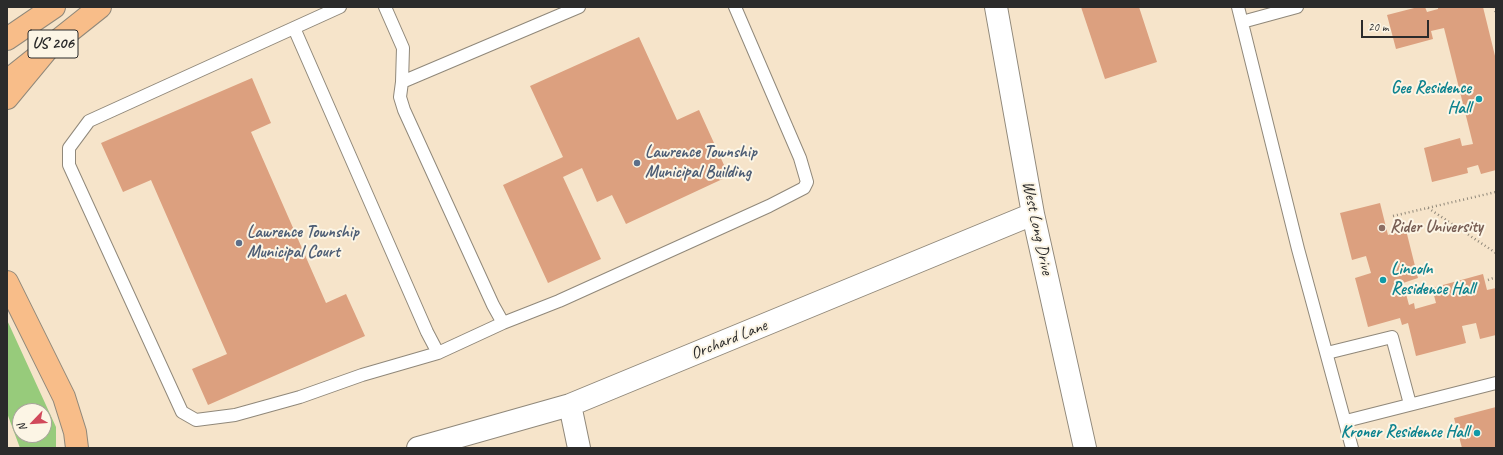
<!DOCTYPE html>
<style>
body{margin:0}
#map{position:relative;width:1503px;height:455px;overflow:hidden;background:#f6e4ca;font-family:Caveat,sans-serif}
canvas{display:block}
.frame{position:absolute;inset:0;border:8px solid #2b2b2b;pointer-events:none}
.north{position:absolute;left:12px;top:403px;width:40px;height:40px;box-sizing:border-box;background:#fcf5e5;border:1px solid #a8a49b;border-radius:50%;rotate:245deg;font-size:11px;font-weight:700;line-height:16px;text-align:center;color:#2b2b2b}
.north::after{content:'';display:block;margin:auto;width:14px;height:18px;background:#d1495b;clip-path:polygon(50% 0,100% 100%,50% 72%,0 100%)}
.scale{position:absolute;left:1361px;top:20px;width:68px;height:18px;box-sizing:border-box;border:2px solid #2b2b2b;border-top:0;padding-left:5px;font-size:12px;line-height:14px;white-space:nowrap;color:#2b2b2b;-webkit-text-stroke:3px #fcf5e5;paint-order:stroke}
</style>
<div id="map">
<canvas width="1503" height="455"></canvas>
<div class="frame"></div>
<div class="north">N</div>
<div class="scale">20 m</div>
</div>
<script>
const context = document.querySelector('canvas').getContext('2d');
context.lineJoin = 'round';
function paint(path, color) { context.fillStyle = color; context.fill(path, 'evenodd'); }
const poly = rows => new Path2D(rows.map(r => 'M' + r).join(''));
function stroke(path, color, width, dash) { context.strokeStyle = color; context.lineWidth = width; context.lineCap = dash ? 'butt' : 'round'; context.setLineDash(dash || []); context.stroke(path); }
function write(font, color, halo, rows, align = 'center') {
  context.font = font + ' Caveat,sans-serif'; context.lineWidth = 4; context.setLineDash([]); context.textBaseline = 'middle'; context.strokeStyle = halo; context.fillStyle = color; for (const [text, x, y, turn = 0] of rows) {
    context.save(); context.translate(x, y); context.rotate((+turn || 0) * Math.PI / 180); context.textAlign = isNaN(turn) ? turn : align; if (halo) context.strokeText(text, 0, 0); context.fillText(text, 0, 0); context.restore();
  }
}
paint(poly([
 [7,320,56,427,56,448,20,448,7,413],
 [20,411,44,411,44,435,20,435]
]), '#97cb7b');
paint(poly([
 [1081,7,1139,7,1157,62,1105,79],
 [1418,7,1425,7,1427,12,1438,9,1438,7,1483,7,1496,60,1496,170,1481,174,1478,165,1467,168,1468,173,1432,182,1424,148,1460,138,1462,146,1473,144,1444,28,1431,31,1433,39,1396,49,1387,15],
 [639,37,677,120,699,110,729,176,626,224,612,195,597,202,582,168,563,177,601,259,548,283,503,185,563,157,530,86],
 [252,78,271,123,251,132,326,303,346,294,365,336,208,405,192,369,227,354,151,180,123,192,101,143],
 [1380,203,1388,235,1406,230,1418,278,1403,283,1409,305,1414,303,1415,309,1436,303,1432,288,1483,274,1487,290,1496,288,1496,335,1480,339,1476,323,1462,326,1466,343,1416,356,1408,323,1402,325,1400,318,1368,327,1355,278,1371,273,1366,256,1352,260,1340,213],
 [1496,407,1496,448,1462,448,1454,418]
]), '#dca07f');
const lane = poly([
 [340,7,89,121,69,148,69,165,182,412,196,420,235,415,300,397,362,375,438,353,503,323,559,301,769,206,804,188,807,182,800,158,735,7],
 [385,7,403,48,402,82,400,97,404,110,493,305,503,323],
 [1238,7,1298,249,1352,448],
 [1242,22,1297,7],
 [294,28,427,332,438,353],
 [402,82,579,7],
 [1327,353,1392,337,1410,404],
 [1346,421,1496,383]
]);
const street = poly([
 [996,7,1033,214,1085,448],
 [570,405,579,448],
 [418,448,570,405,1033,214]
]);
const primary = poly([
 [7,39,54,7],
 [7,81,100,7]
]);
const highway = poly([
 [7,98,50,46],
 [7,282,64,397,75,432,77,448]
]);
stroke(lane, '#90887a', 14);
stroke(street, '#90887a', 24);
stroke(primary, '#90887a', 24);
stroke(highway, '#90887a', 24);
stroke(poly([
 [1494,7,1496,13],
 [1428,208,1496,253],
 [1393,216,1496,192],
 [1488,280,1496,277]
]), '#90887a', 2.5, [1, 3]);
stroke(lane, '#fff', 12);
stroke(street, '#fff', 22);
stroke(primary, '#f8bd89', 22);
stroke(highway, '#f8bd89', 22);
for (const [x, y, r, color] of [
 [1479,99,4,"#0f9aa8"],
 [637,163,4,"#5c6f8a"],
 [1382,228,4,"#8d6e63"],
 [239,243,4,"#5c6f8a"],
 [1383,280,4,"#0f9aa8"],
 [1477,433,4,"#0f9aa8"]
]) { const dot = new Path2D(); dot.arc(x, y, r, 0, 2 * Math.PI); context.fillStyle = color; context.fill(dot); stroke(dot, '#fcf5e5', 1.5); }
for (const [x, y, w] of [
 [53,44,50]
]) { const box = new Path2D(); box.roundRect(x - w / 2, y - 14, w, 28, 3); context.fillStyle = '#fcf5e5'; context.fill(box); stroke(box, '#2b2b2b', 1); }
write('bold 16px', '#2b2b2b', null, [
 ["US 206",53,44]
]);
write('bold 17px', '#0d838f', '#fcf5e5', [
 ["Gee Residence",1471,89],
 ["Hall",1471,109],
 ["Lincoln",1391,270,"left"],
 ["Residence Hall",1391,290,"left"],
 ["Kroner Residence Hall",1469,433]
], 'right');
write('bold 17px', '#4e5e75', '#fcf5e5', [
 ["Lawrence Township",645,153],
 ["Municipal Building",645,173],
 ["Lawrence Township",247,233],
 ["Municipal Court",247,253]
], 'left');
write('17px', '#2b2b2b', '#fcf5e5', [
 ["West Long Drive",1037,228,78],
 ["Orchard Lane",729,340,-22]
]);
write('bold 17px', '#785e54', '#fcf5e5', [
 ["Rider University",1390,228]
], 'left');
</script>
